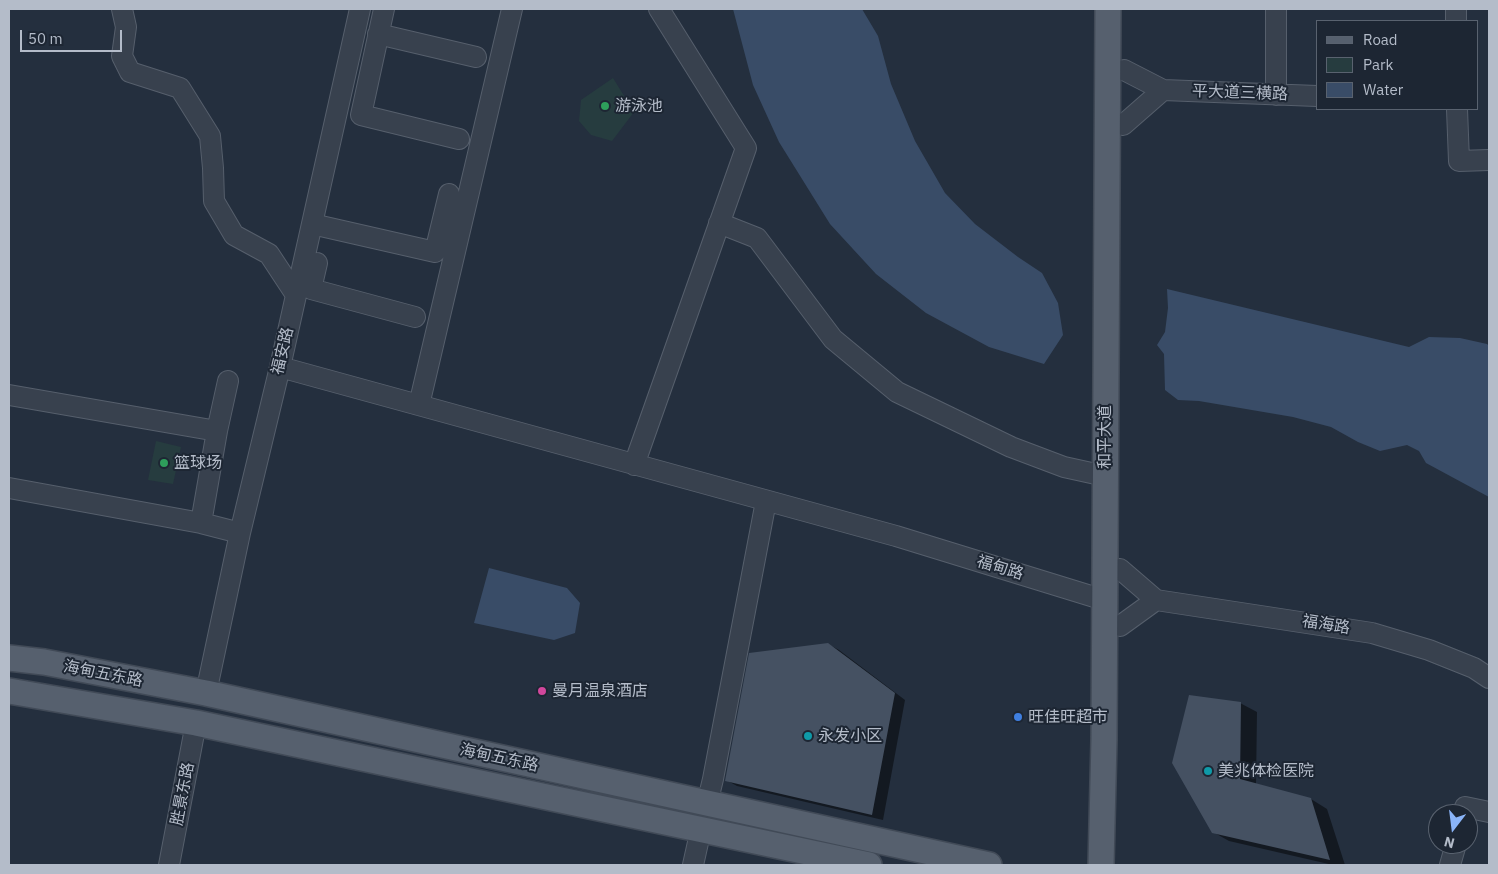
<!DOCTYPE html>
<meta charset="utf-8">
<style>
body{margin:0}
#map{position:relative;width:1498px;height:874px;overflow:hidden;background:#242f3e;font-family:"IBM Plex Sans",sans-serif}
canvas{display:block}
.frame{position:absolute;inset:0;border:10px solid #b4bcc9;pointer-events:none}
.legend{position:absolute;left:1316px;top:20px;width:162px;height:90px;box-sizing:border-box;background:#1d2633;border:1px solid #59626f;margin:0;padding:6px 9px;list-style:none;font-size:15px;color:#b4bcc9}
.legend li{display:flex;align-items:center;gap:10px;height:25px}
.legend b{width:25px;border:1px solid #59626f}
.north{position:absolute;left:1428px;top:804px;width:50px;height:50px;box-sizing:border-box;background:#1d2633;border:1px solid #59626f;border-radius:50%;rotate:195deg;font-size:14px;font-weight:700;line-height:20px;text-align:center;color:#b4bcc9}
.north::after{content:'';display:block;margin:auto;width:18px;height:22px;background:#8ab4f8;clip-path:polygon(50% 0,100% 100%,50% 72%,0 100%)}
.scale{position:absolute;left:20px;top:30px;width:102px;height:22px;box-sizing:border-box;border:2px solid #b4bcc9;border-top:0;padding-left:6px;font-size:15px;line-height:18px;white-space:nowrap;color:#b4bcc9;-webkit-text-stroke:4px #1d2633;paint-order:stroke}
</style>
<div id="map">
<canvas width="1498" height="874"></canvas>
<div class="frame"></div>
<ul class="legend">
<li><b style="height:6px;background:#56606e"></b>Road</li>
<li><b style="height:14px;background:#263c3f"></b>Park</li>
<li><b style="height:14px;background:#394c67"></b>Water</li>
</ul>
<div class="north">N</div>
<div class="scale">50 m</div>
</div>
<script>
const context = document.querySelector('canvas').getContext('2d');
context.lineJoin = 'round';
function paint(path, color) { context.fillStyle = color; context.fill(path, 'evenodd'); }
const poly = rows => new Path2D(rows.map(r => 'M' + r).join(''));
function stroke(path, color, width, dash) { context.strokeStyle = color; context.lineWidth = width; context.lineCap = dash ? 'butt' : 'round'; context.setLineDash(dash || []); context.stroke(path); }
function write(font, color, halo, rows, align = 'center') {
  context.font = font + ' "IBM Plex Sans","Noto Sans SC",sans-serif'; context.lineWidth = 4; context.setLineDash([]); context.textBaseline = 'middle'; context.strokeStyle = halo; context.fillStyle = color; for (const [text, x, y, turn = 0] of rows) {
    context.save(); context.translate(x, y); context.rotate((+turn || 0) * Math.PI / 180); context.textAlign = isNaN(turn) ? turn : align; if (halo) context.strokeText(text, 0, 0); context.fillText(text, 0, 0); context.restore();
  }
}
paint(poly([
 [613,78,634,112,612,141,591,135,579,121,581,100],
 [156,441,181,447,173,484,148,480]
]), '#263c3f');
paint(poly([
 [733,9,862,9,878,36,891,84,915,141,945,193,975,224,1018,257,1042,273,1058,303,1063,335,1044,364,989,347,926,313,876,274,830,224,779,142,753,85],
 [1167,289,1409,347,1429,337,1460,338,1487,344,1489,346,1489,497,1426,463,1419,451,1407,445,1380,451,1358,442,1331,427,1293,417,1199,401,1178,400,1165,390,1164,354,1157,345,1165,332,1168,308],
 [489,568,567,588,580,603,575,633,554,640,474,623]
]), '#394c67');
paint(poly([
 [828,644,839,650,905,700,883,820,737,786,726,780],
 [1240,703,1257,712,1256,785,1311,799,1327,809,1345,865,1333,865,1229,841,1213,832]
]), '#0007');
paint(poly([
 [828,643,895,693,872,815,725,781,749,653],
 [1189,695,1241,702,1240,779,1311,798,1330,860,1212,833,1172,763]
]), '#455162');
const minor = poly([
 [122,9,126,27,122,56,130,72,180,88,210,136,213,168,214,201,234,235,269,254,296,295],
 [384,9,361,115,459,139],
 [1456,9,1456,21],
 [378,34,476,57],
 [1124,70,1163,90,1317,96],
 [1276,95,1276,9],
 [1457,109,1459,161,1489,160],
 [1123,125,1163,90],
 [719,223,757,238,833,339,897,392,1011,447,1064,467,1105,476],
 [312,224,435,252,449,194],
 [317,263,311,289,415,317],
 [280,367,896,536,1104,600],
 [9,395,217,431,201,523],
 [419,405,512,9],
 [217,431,228,381],
 [634,465,746,148,659,9],
 [9,488,201,523,240,533],
 [1120,569,1156,600],
 [1156,600,1372,633,1429,650,1474,668,1489,678],
 [1120,626,1156,600],
 [206,693,240,533,280,367,360,9],
 [707,804,713,779,766,501],
 [1463,814,1465,807,1489,812],
 [169,865,196,723],
 [693,865,701,829],
 [1450,865,1456,844]
]);
const major = poly([
 [9,658,44,662,206,693,989,865],
 [9,691,196,723,869,865],
 [1101,865,1104,740,1108,9]
]);
stroke(minor, '#565f6c', 22);
stroke(major, '#414a57', 28);
stroke(minor, '#38414e', 20);
stroke(major, '#56606e', 25);
for (const [x, y, r, color] of [
 [605,106,5,"#2e9e5b"],
 [164,463,5,"#2e9e5b"],
 [542,691,5,"#d1479c"],
 [1018,717,5,"#3f7fe0"],
 [808,736,5,"#0f9aa8"],
 [1208,771,5,"#0f9aa8"]
]) { const dot = new Path2D(); dot.arc(x, y, r, 0, 2 * Math.PI); context.fillStyle = color; context.fill(dot); stroke(dot, '#1d2633', 2); }
write('16px', '#b4bcc9', '#1d2633', [
 ["平大道三横路",1240,93,2],
 ["福安路",283,351,-77],
 ["和平大道",1105,437,-90],
 ["福甸路",1000,568,17],
 ["福海路",1326,625,9],
 ["海甸五东路",103,674,11],
 ["海甸五东路",499,758,12],
 ["胜景东路",183,794,-79]
]);
write('16px', '#b4bcc9', '#1d2633', [
 ["游泳池",615,106],
 ["篮球场",174,463],
 ["曼月温泉酒店",552,691],
 ["旺佳旺超市",1028,717],
 ["永发小区",818,736],
 ["美兆体检医院",1218,771]
], 'left');
</script>
